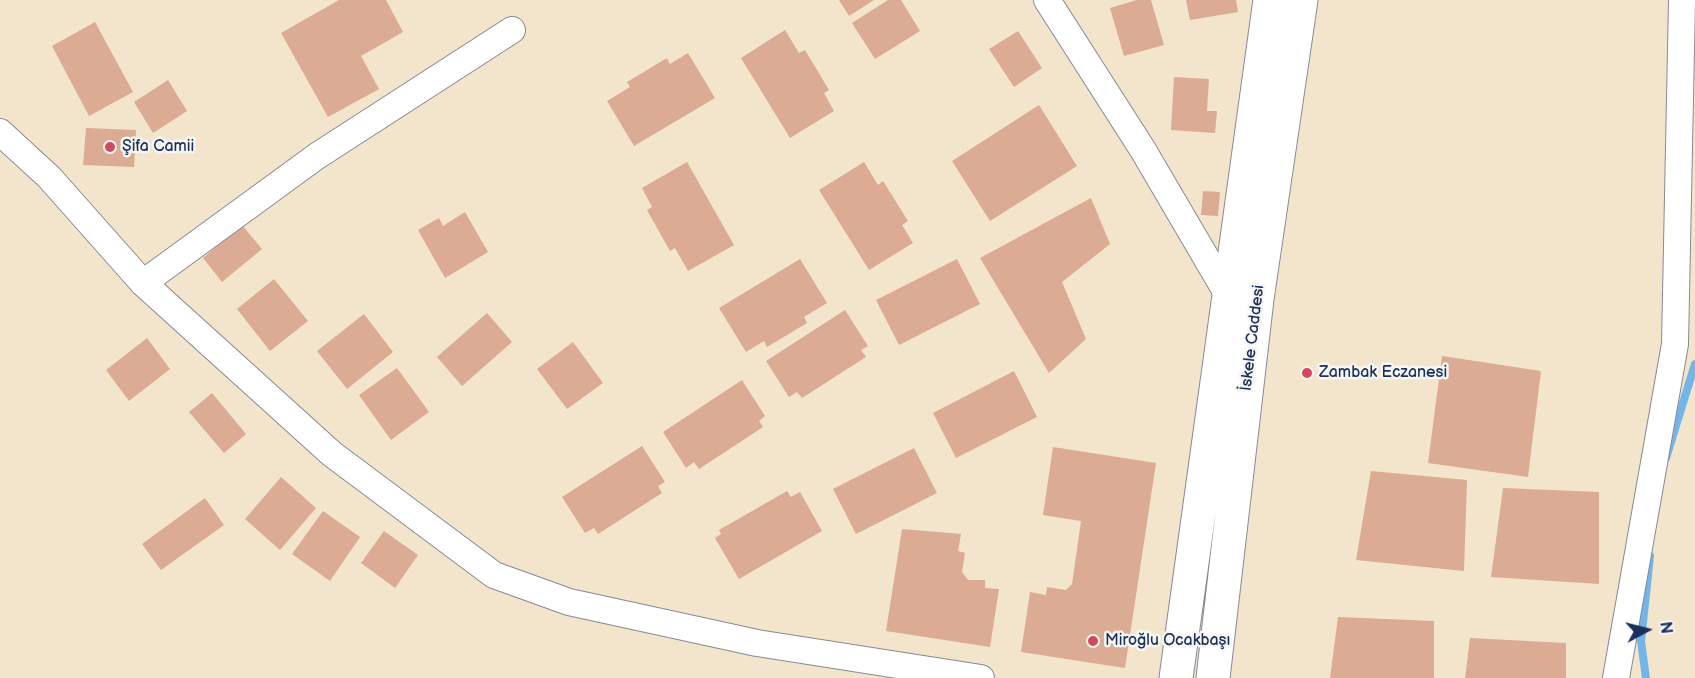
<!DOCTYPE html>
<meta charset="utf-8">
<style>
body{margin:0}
#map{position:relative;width:1695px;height:678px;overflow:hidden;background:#f3e4cc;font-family:"Balsamiq Sans",sans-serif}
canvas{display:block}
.north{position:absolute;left:1617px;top:600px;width:60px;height:60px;-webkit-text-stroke:4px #f6f6f2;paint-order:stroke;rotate:83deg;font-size:16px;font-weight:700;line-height:24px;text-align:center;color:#1b2f5e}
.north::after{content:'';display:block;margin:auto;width:21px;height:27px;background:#1b2f5e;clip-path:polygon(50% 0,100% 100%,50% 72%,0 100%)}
</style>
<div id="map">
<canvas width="1695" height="678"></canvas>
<div class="north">N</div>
</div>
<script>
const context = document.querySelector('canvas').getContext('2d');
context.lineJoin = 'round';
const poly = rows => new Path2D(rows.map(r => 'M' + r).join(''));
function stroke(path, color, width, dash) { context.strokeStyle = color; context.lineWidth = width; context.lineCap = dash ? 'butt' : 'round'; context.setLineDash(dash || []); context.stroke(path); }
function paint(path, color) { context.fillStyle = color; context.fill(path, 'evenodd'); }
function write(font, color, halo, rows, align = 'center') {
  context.font = font + ' "Balsamiq Sans",sans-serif'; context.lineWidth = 5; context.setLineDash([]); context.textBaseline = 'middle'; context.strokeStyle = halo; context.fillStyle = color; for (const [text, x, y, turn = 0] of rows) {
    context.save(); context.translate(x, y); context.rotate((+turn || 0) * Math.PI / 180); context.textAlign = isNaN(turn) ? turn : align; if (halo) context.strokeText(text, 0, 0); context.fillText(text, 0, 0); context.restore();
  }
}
stroke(poly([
 [1666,458,1695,364],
 [1646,678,1641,641,1650,556]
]), '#73b5e8', 8);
paint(poly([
 [339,0,386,0,403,32,361,56,379,89,328,117,281,33],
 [839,0,874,0,849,16],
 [888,0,901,0,920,31,875,59,852,23],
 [1137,0,1151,0,1164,45,1124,56,1110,8],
 [1186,0,1236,0,1238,12,1190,20],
 [95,22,133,92,89,116,52,46],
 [785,30,799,53,805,50,829,90,824,93,834,111,790,138,741,58],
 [1018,31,1042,68,1014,87,989,49],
 [688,53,715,98,634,146,607,101,630,87,627,82,667,58,670,64],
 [1174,77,1209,79,1207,111,1217,111,1215,133,1171,130],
 [168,80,187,111,153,133,134,102],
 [1039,105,1077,166,990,221,952,161],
 [86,128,136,130,134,167,83,165],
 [687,162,734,245,688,271,675,248,670,251,647,210,652,207,642,188],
 [864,162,878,185,883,181,908,221,902,225,913,243,869,270,819,190],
 [1203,191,1220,192,1218,216,1201,215],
 [1091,198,1110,244,1062,282,1086,339,1049,373,980,258],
 [465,212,488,252,445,278,418,230,439,218,443,226],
 [242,225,262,249,222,282,203,258],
 [800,259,827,303,804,317,807,323,767,347,764,341,746,352,719,308],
 [957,259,980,304,899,345,876,300],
 [274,279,308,321,270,351,237,309],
 [845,310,868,346,861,350,866,357,802,398,797,392,789,397,766,361],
 [487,313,512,342,462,386,437,357],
 [364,314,393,352,347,389,317,351],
 [147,338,170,369,129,401,106,370],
 [573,342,603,383,567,409,537,369],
 [1442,356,1541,371,1528,477,1428,463],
 [397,368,429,412,391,440,359,395],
 [1014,371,1037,417,956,458,933,413],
 [742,380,765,416,759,421,763,427,699,469,694,462,686,468,663,432],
 [212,393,246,434,224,453,189,412],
 [642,446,665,482,658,486,662,493,598,534,594,528,585,533,562,497],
 [1053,447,1156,463,1125,668,1021,652,1030,592,1046,595,1047,587,1066,590,1072,584,1081,521,1043,515],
 [914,448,937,493,856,534,833,489],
 [1371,471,1467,480,1464,571,1356,560],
 [281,477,316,508,280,550,245,519],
 [1503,488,1599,492,1599,584,1491,577],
 [787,491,791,497,800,492,822,531,739,579,715,538,721,534,719,530],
 [205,498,224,525,161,570,142,544],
 [323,511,360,537,330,581,292,554],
 [902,529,961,534,958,551,965,553,962,572,968,580,985,580,985,588,999,589,990,647,886,631],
 [384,531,418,555,395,588,361,563],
 [1338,617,1434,621,1434,678,1330,678],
 [1470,638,1566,643,1566,678,1465,678]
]), '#dcab93');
const minor = poly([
 [1047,0,1143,150,1228,295,1239,297],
 [0,132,49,177,143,283,332,454,494,575,569,602,757,643,981,678],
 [143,283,317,156,512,30],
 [1616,678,1675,344,1682,0]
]);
const major = poly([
 [1176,678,1270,0],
 [1213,678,1257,299,1301,0]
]);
stroke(minor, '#878a95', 28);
stroke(major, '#878a95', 35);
stroke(minor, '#fff', 26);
stroke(major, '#fff', 33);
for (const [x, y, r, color] of [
 [110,147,6,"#d1495b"],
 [1307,373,6,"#d1495b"],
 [1093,641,6,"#d1495b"]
]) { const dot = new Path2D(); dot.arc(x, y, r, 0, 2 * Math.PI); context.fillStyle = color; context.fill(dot); stroke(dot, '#f6f6f2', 2); }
write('16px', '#1b2f5e', '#f6f6f2', [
 ["Şifa Camii",122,147],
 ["Zambak Eczanesi",1319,373],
 ["Miroğlu Ocakbaşı",1105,641]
], 'left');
write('16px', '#1b2f5e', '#f6f6f2', [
 ["İskele Caddesi",1253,338,-83]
]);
</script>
